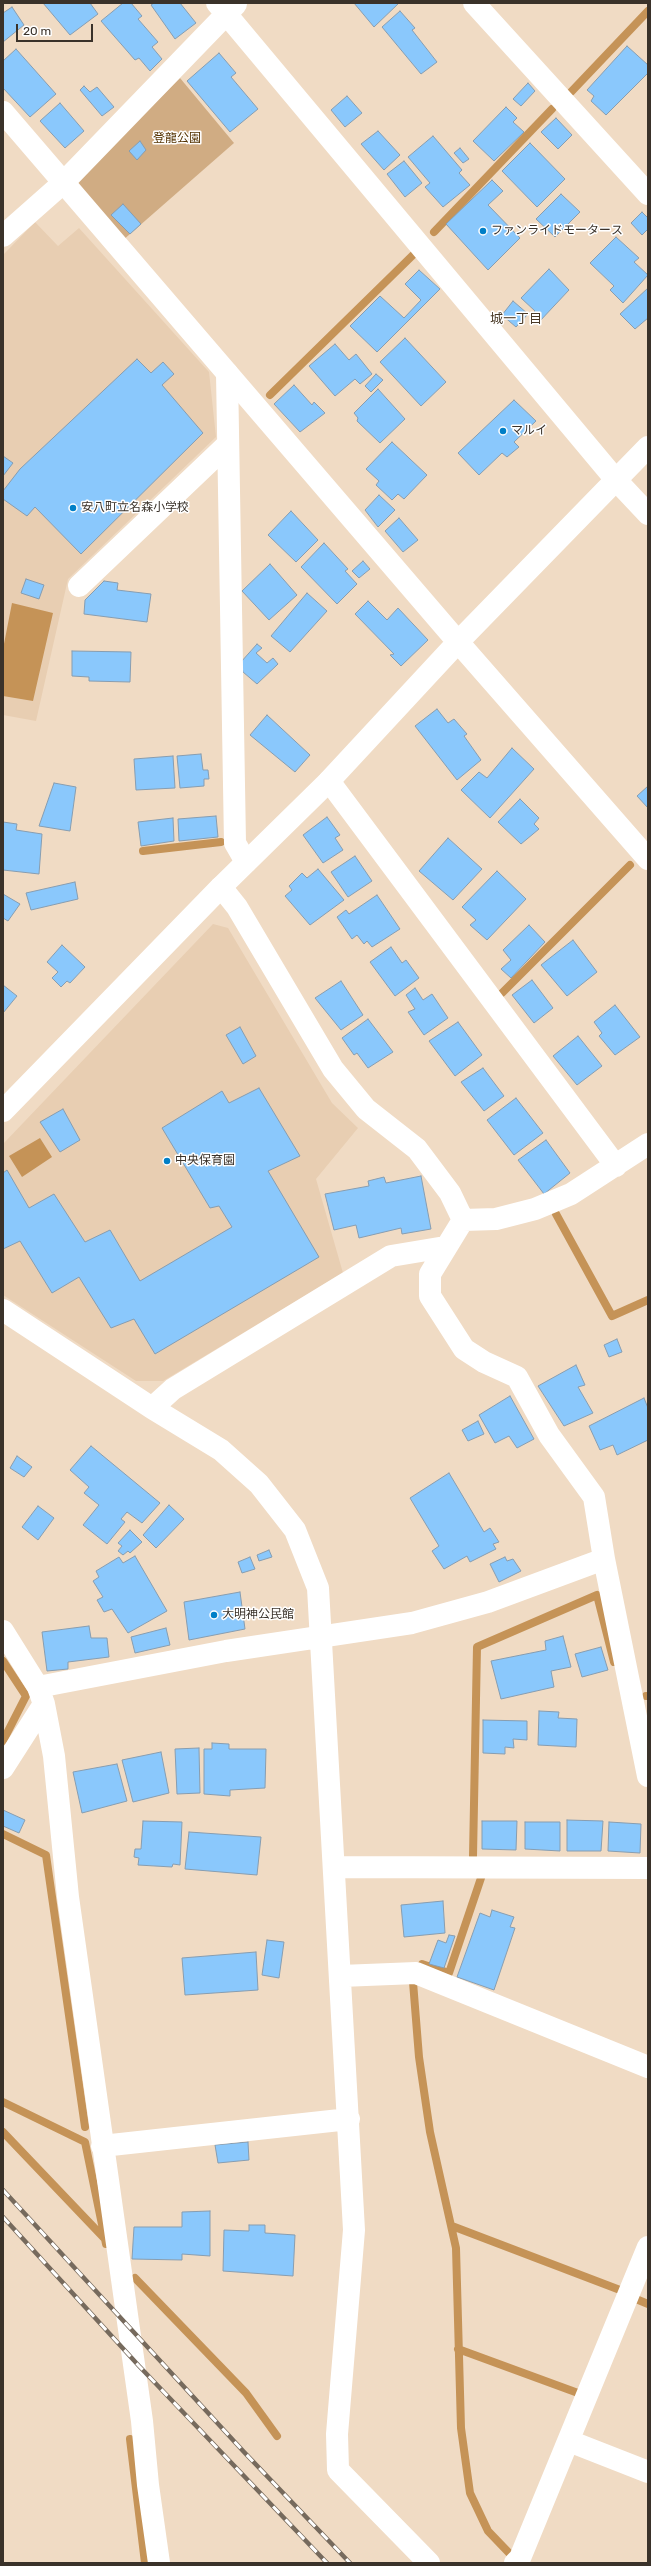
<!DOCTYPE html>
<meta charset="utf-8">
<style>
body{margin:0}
#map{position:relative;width:651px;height:2566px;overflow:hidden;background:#f0dbc4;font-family:Rubik,sans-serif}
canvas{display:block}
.frame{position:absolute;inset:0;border:4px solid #3a322a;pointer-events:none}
.scale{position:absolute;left:16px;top:24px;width:77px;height:18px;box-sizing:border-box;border:2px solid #3a322a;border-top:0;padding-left:5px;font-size:12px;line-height:14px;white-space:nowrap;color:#3a322a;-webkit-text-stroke:3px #fff;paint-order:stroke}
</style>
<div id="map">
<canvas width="651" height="2566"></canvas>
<div class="frame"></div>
<div class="scale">20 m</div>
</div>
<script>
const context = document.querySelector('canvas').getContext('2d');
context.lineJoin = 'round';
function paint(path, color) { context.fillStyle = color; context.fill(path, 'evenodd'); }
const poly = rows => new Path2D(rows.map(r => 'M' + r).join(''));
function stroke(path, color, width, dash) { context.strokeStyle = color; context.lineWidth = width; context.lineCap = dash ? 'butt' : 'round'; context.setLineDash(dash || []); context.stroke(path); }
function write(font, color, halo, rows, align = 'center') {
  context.font = font + ' Rubik,"Noto Sans JP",sans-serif'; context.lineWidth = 3; context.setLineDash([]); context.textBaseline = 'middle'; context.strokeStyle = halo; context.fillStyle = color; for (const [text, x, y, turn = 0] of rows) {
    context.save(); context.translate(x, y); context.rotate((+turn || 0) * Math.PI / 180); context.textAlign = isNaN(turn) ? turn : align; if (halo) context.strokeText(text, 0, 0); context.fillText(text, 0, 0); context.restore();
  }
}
paint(poly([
 [35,222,58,246,79,228,209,372,216,437,68,579,36,721,3,715,3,255],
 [213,924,228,928,332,1103,358,1128,316,1179,343,1273,163,1381,136,1381,3,1295,3,1144]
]), '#e8ceb2');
paint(poly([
 [180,78,234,143,122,241,73,184]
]), '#d0ac83');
paint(poly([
 [12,603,53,613,33,701,3,696,3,649],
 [40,1138,52,1157,22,1177,9,1156]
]), '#c59357');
stroke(poly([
 [571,92,648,11],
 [434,232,552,109],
 [270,395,413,255],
 [143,851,221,842],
 [502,993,630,865],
 [556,1214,612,1316,648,1300],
 [3,1661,26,1696,3,1741],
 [646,1696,648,1696],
 [3,1834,46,1855,85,2127],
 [473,1856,477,1647,597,1595,614,1662],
 [422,1964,449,1973,481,1878],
 [413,1982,419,2057,430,2132,456,2248,461,2428,470,2493,488,2531,511,2555],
 [3,2102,85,2142,106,2244],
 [3,2132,105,2239],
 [452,2226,620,2290],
 [135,2278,246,2393,277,2436],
 [636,2299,648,2304],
 [458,2349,578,2393],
 [130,2439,145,2563]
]), '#c59357', 8);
const building = poly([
 [43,3,90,3,98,14,70,35,43,3],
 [123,3,131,3,142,16,138,19,158,42,152,47,162,59,150,71,139,58,135,60,101,21,123,3],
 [154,3,180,3,196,23,175,39,151,5,154,3],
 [354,3,399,3,374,27,354,3],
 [12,7,24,25,3,42,3,13,12,7],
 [400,11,415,28,412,30,437,62,421,74,382,27,400,11],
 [627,46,648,65,648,73,606,115,591,101,594,96,587,90,627,46],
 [16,49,56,94,30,117,3,88,3,61,16,49],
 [219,53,236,73,231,77,258,109,230,132,187,81,219,53],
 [528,83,535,91,521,106,513,99,528,83],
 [84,86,90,92,97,87,114,107,102,116,80,90,84,86],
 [347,96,362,113,345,127,331,110,347,96],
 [60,103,84,131,65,148,40,121,60,103],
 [506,107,517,118,513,122,524,132,494,161,473,141,506,107],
 [556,118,572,135,558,149,541,132,556,118],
 [378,131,400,155,384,170,361,144,378,131],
 [433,136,462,170,459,173,470,185,443,207,425,187,430,183,408,157,433,136],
 [140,141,146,150,137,160,129,151,140,141],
 [530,143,565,179,537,207,502,171,530,143],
 [460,148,469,159,463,163,454,153,460,148],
 [404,161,422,183,405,197,387,174,404,161],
 [492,180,503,191,488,205,520,238,488,270,446,224,492,180],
 [561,194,580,212,555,237,536,219,561,194],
 [123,204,141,224,130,234,111,215,123,204],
 [642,212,648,218,648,229,642,235,631,223,642,212],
 [616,237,639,258,634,262,648,275,623,303,610,290,614,286,590,263,616,237],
 [549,269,569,290,539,322,532,314,535,311,521,298,549,269],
 [419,270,440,289,377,352,350,326,380,296,404,318,421,300,405,284,419,270],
 [648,288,648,318,635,329,620,314,648,288],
 [513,301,528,314,516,327,502,315,513,301],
 [405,338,446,382,421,406,380,362,405,338],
 [335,344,349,360,356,354,372,374,360,384,355,379,335,396,309,366,335,344],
 [137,359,151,373,163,362,174,374,162,385,203,433,81,554,35,507,27,516,3,499,3,491,20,469,137,359],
 [376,374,383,380,371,392,365,386,376,374],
 [294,385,312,405,314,402,325,413,300,432,274,404,294,385],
 [378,389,405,419,380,443,357,421,358,418,354,413,378,389],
 [514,400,536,421,514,442,519,447,507,457,502,453,479,475,458,453,514,400],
 [392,442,427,475,404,499,398,494,392,500,376,485,379,481,366,469,392,442],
 [3,456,13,463,3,476,3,456],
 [379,495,395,510,378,527,365,510,379,495],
 [291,511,318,540,296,562,268,535,291,511],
 [399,518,418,540,403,552,385,531,399,518],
 [324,543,348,569,345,571,357,584,337,604,301,567,324,543],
 [363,561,370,569,359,578,352,571,363,561],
 [270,564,297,595,269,620,242,591,270,564],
 [26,579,44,585,39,599,21,593,26,579],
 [104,581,118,583,117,590,151,594,147,622,84,614,85,600,104,581],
 [307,593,327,611,290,652,271,636,307,593],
 [368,601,387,620,398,608,428,640,401,666,390,655,394,654,355,614,368,601],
 [257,644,262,648,256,653,267,663,273,658,278,664,257,684,243,672,241,662,257,644],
 [72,651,131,652,130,682,89,681,89,677,72,676,72,651],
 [437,709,448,723,454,719,467,734,464,736,481,760,457,780,415,726,437,709],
 [267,715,310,755,295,772,250,735,267,715],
 [512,748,534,769,490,818,461,790,479,772,487,778,512,748],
 [201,754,203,770,208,770,209,779,204,779,204,786,180,788,177,756,201,754],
 [173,756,175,788,136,790,134,759,173,756],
 [54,783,76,787,70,831,39,826,54,783],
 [648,786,648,808,637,796,648,786],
 [520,799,539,818,534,824,539,829,521,844,498,822,520,799],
 [216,816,218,837,179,841,178,819,216,816],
 [327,817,340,835,335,838,343,850,323,863,303,835,327,817],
 [173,818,174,841,141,846,138,822,173,818],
 [3,822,17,824,16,830,42,834,39,874,3,870,3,822],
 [448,838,482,869,453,900,419,871,448,838],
 [355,856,372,881,348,897,331,872,355,856],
 [318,869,344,900,310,925,285,896,292,890,289,886,302,873,307,878,318,869],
 [497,871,526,899,487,940,470,925,476,920,462,907,497,871],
 [75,882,78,899,31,910,26,893,75,882],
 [3,894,20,904,8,921,3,918,3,894],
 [377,895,400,929,372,947,367,941,364,944,357,935,352,939,337,917,346,910,349,914,377,895],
 [529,925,545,942,511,978,501,969,511,960,503,950,529,925],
 [573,940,597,972,567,996,541,965,573,940],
 [62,945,85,967,70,983,67,981,61,987,52,978,58,972,47,962,62,945],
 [391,947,402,963,406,960,419,978,395,996,370,962,391,947],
 [532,980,553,1008,534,1023,512,995,532,980],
 [341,981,363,1015,341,1030,315,998,341,981],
 [3,985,17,996,3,1013,3,985],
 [415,988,423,1000,432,994,448,1018,424,1035,408,1012,415,1009,406,995,415,988],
 [615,1005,640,1037,615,1055,599,1036,602,1033,594,1022,615,1005],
 [368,1019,393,1052,368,1068,357,1053,354,1055,342,1038,368,1019],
 [458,1022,482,1055,455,1076,429,1041,458,1022],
 [240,1027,256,1056,243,1064,226,1035,240,1027],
 [578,1036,602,1066,577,1085,553,1056,578,1036],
 [483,1068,504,1096,484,1111,461,1082,483,1068],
 [259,1088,300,1156,268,1171,319,1257,155,1354,134,1319,111,1328,79,1277,52,1293,20,1241,3,1249,3,1173,7,1170,29,1208,54,1194,85,1242,110,1230,140,1281,232,1227,219,1206,210,1208,162,1128,222,1091,229,1103,259,1088],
 [516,1098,543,1133,514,1155,487,1120,516,1098],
 [63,1109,80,1140,60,1152,40,1122,63,1109],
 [546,1140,570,1173,544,1194,518,1160,546,1140],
 [421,1176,431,1229,402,1234,401,1228,359,1238,356,1225,334,1230,325,1194,369,1186,368,1181,384,1177,386,1183,421,1176],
 [617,1339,622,1352,609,1357,604,1345,617,1339],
 [576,1365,585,1385,578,1387,593,1413,564,1426,538,1386,576,1365],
 [510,1396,534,1439,517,1448,509,1436,495,1443,479,1415,510,1396],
 [644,1398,648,1408,648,1440,617,1455,613,1445,600,1450,589,1426,644,1398],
 [478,1421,484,1434,468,1441,462,1430,478,1421],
 [91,1446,160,1503,142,1523,127,1512,121,1519,125,1522,107,1544,83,1525,99,1505,84,1493,89,1487,70,1470,91,1446],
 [17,1456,32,1467,24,1477,10,1468,17,1456],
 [449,1473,484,1532,490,1528,499,1542,493,1544,496,1549,470,1562,467,1556,444,1569,432,1551,439,1546,410,1498,449,1473],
 [169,1505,184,1519,156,1548,143,1535,169,1505],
 [38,1506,54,1518,38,1540,22,1527,38,1506],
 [130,1530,142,1542,130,1553,128,1551,123,1555,118,1551,122,1546,118,1543,130,1530],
 [269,1550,272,1557,259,1561,257,1555,269,1550],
 [135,1556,167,1611,128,1633,112,1609,104,1612,97,1600,103,1597,93,1581,99,1577,96,1571,119,1557,123,1563,135,1556],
 [250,1557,255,1569,242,1573,238,1562,250,1557],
 [505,1557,507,1561,513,1559,521,1571,499,1582,490,1564,505,1557],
 [240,1592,245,1629,189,1640,184,1602,240,1592],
 [89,1626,91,1638,107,1638,109,1657,68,1662,68,1669,47,1671,42,1632,89,1626],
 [166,1628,170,1645,135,1653,131,1637,166,1628],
 [563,1636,571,1667,551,1671,554,1687,501,1699,491,1661,546,1650,545,1641,563,1636],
 [601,1647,608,1670,582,1677,575,1654,601,1647],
 [539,1711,559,1712,558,1718,577,1719,576,1747,538,1745,539,1711],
 [483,1720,527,1721,527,1740,513,1739,514,1748,505,1747,505,1754,483,1753,483,1720],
 [212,1743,229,1744,229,1749,266,1749,265,1788,230,1790,230,1796,204,1794,204,1749,212,1749,212,1743],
 [199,1748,200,1793,177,1794,175,1749,199,1748],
 [161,1752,169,1793,133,1802,122,1760,161,1752],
 [117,1764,127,1801,82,1813,73,1772,117,1764],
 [3,1810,25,1820,19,1833,3,1826,3,1810],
 [567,1820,603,1821,601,1851,567,1851,567,1820],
 [143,1821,182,1822,180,1865,173,1864,172,1867,138,1865,139,1858,134,1857,135,1849,141,1849,143,1821],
 [482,1821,517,1821,516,1850,482,1849,482,1821],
 [525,1822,560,1822,560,1851,525,1849,525,1822],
 [609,1822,641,1824,640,1853,608,1851,609,1822],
 [189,1832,261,1837,257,1875,185,1869,189,1832],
 [443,1901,445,1933,404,1937,401,1905,443,1901],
 [492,1910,514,1917,510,1927,515,1928,494,1990,457,1977,480,1913,490,1917,492,1910],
 [449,1935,455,1936,444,1968,429,1964,438,1940,446,1943,449,1935],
 [267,1940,284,1942,279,1978,262,1975,267,1940],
 [256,1952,258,1990,185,1995,182,1958,256,1952],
 [248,2142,249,2160,218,2163,215,2145,248,2142],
 [210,2211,210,2256,182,2254,182,2260,132,2259,134,2227,182,2227,182,2212,210,2211],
 [249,2225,265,2225,265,2233,295,2235,293,2276,223,2271,224,2230,249,2231,249,2225]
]);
paint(building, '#8ac8fc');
stroke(building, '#879db0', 1);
stroke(poly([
 [217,3,616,480,648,514],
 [474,3,648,194],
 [3,236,63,183,236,4],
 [227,373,235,843,246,862],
 [79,586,227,445],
 [329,781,616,1166],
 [221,887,237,907,333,1069,366,1109,417,1149,450,1193,463,1220,430,1274,430,1296,464,1349,484,1362,517,1377,549,1435,594,1497,604,1559,648,1776],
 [463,1220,496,1219,535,1209,571,1194,648,1144],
 [3,1310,152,1408,173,1389,391,1256,445,1247],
 [152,1408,221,1450,259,1484,295,1530,318,1588,354,2230,337,2434,338,2470,429,2563],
 [3,1631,38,1687,44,1704,54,1756,68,1897,142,2421,148,2485,159,2563],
 [38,1687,226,1651,412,1623,488,1602,604,1559],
 [3,1768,44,1704],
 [335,1867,648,1868],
 [341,1976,416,1973,648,2067],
 [102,2146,349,2119],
 [569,2441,648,2472],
 [515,2563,520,2558,648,2247]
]), '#fff', 22);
stroke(poly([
 [3,112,458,642,648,859],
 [3,1111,221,887,329,781,458,642,648,447]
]), '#fff', 22);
const rail = poly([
 [3,2190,244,2452,350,2563],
 [3,2217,139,2366,327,2563]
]);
stroke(rail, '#766a5d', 4.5);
stroke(rail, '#fff', 3, [9]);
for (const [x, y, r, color] of [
 [483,231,4,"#007fc7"],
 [503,431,4,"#007fc7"],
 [73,508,4,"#007fc7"],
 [167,1161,4,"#007fc7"],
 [214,1615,4,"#007fc7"]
]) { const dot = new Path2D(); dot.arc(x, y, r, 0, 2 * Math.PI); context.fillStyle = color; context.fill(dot); stroke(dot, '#fff', 1.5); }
write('12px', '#533200', '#fff', [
 ["登龍公園",177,139]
]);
write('12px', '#3a322a', '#fff', [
 ["ファンライドモータース",491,231],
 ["マルイ",511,431],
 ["安八町立名森小学校",81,508],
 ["中央保育園",175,1161],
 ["大明神公民館",222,1615]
], 'left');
write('13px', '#4a3a27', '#fff', [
 ["城一丁目",516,319]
]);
</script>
